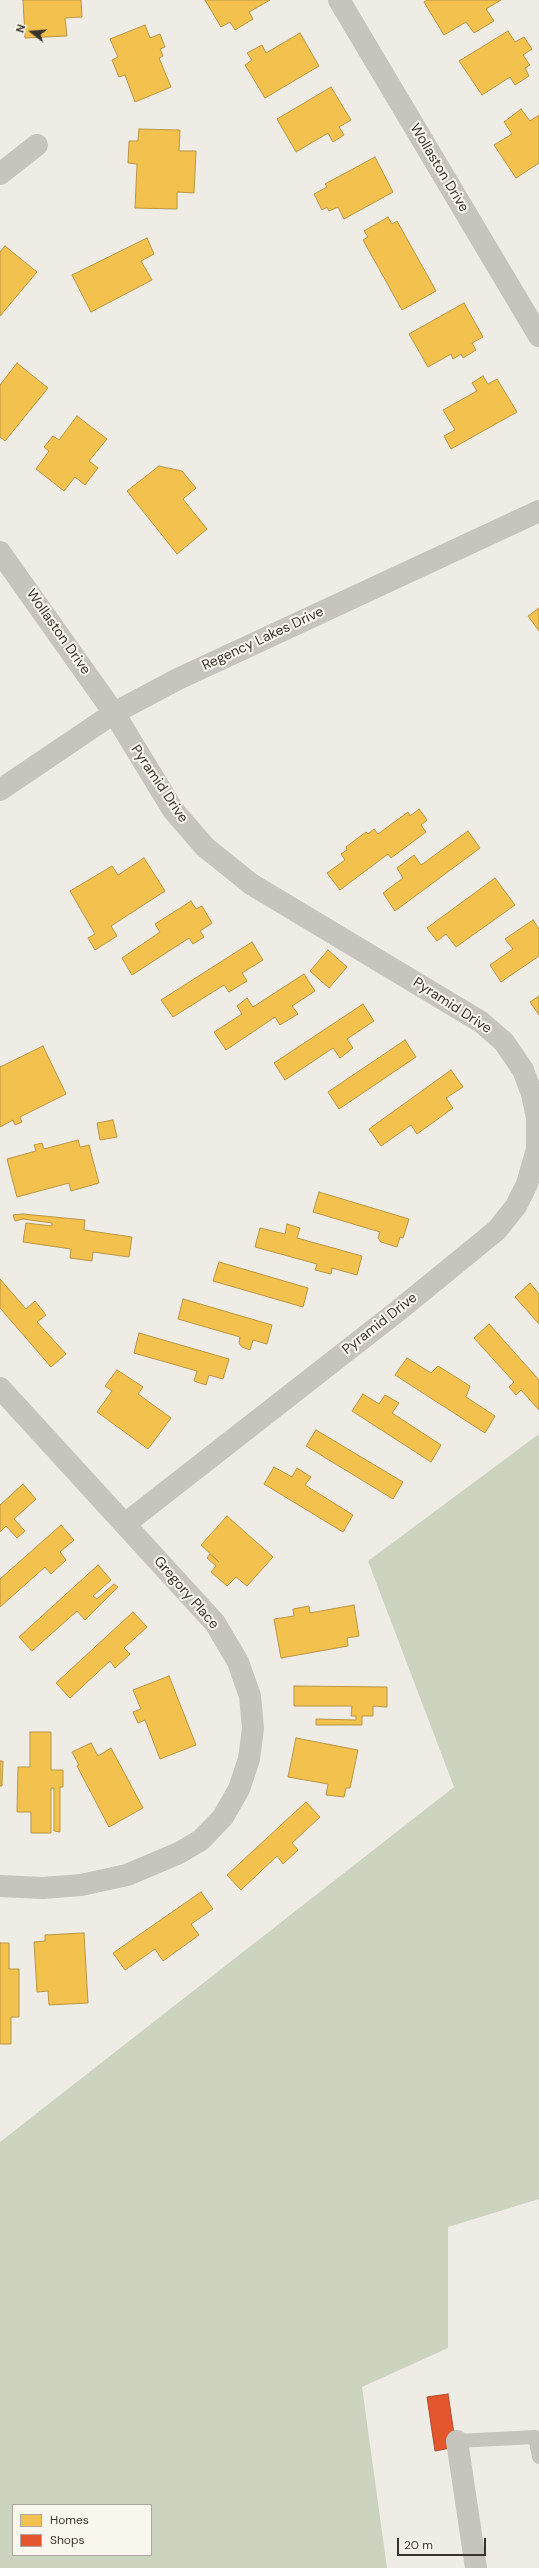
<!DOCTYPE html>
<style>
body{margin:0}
#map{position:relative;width:539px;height:2568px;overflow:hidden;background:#eeece5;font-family:"DM Sans",sans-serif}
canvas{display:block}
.legend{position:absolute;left:12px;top:2504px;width:140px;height:52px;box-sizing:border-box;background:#f9f6ee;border:1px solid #aca8a0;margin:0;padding:5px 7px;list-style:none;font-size:12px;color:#38322b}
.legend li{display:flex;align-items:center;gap:8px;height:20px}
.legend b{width:20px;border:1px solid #aca8a0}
.north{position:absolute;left:12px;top:12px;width:40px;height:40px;-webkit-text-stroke:3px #f9f6ee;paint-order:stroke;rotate:287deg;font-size:11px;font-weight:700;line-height:16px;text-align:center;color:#38322b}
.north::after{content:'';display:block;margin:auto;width:14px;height:18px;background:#38322b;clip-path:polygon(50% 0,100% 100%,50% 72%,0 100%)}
.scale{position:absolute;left:397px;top:2538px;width:89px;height:18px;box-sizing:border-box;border:2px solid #38322b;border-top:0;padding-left:5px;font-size:12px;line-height:14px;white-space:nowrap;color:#38322b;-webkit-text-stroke:3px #f9f6ee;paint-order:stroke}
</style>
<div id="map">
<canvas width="539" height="2568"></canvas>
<ul class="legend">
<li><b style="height:11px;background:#f2c14e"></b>Homes</li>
<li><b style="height:11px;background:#e4572e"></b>Shops</li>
</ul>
<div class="north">N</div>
<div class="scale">20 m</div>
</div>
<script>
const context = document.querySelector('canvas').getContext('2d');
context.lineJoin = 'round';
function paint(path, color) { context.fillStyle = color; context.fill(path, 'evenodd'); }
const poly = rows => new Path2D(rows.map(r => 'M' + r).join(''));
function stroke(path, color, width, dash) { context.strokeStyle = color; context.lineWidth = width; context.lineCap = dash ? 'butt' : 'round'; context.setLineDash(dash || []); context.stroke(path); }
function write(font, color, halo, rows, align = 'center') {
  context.font = font + ' "DM Sans",sans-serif'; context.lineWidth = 4; context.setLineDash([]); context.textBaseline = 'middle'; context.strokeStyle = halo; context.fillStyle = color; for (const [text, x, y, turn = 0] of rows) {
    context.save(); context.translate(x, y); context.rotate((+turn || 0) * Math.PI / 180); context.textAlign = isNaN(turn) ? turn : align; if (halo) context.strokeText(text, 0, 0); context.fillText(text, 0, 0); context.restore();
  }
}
paint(poly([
 [539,1434,539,2199,448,2227,448,2348,362,2387,387,2568,0,2568,0,2142,454,1787,368,1561],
 [13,2505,151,2505,151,2555,13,2555]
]), '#ccd4c0');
const homes = poly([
 [23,0,81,0,82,17,65,18,67,36,25,38,23,0],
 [205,0,270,0,249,12,253,19,235,30,230,22,221,27,205,0],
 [427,0,501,0,486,9,494,21,474,33,466,22,444,35,424,2,427,0],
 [145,25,150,38,160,34,165,47,160,49,163,56,159,58,171,87,135,102,125,75,119,77,112,60,118,57,110,39,145,25],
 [508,31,515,42,524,37,532,49,523,55,530,65,525,68,529,76,515,85,510,77,482,95,459,61,508,31],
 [300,33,319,66,265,98,245,65,252,60,247,53,262,45,266,53,300,33],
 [331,87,351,120,339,127,344,135,333,142,328,133,296,152,277,119,331,87],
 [521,109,530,121,539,115,539,163,516,178,494,145,512,134,504,122,521,109],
 [139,129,180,130,179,151,196,151,194,193,177,192,177,209,135,208,137,164,128,163,129,141,138,141,139,129],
 [375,157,393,192,344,219,338,207,329,211,327,207,322,210,314,194,327,187,325,184,375,157],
 [388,217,392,224,397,221,436,291,402,310,363,240,368,237,364,231,388,217],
 [147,238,154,254,141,261,152,280,91,312,72,275,147,238],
 [5,246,37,272,0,316,0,252,5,246],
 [464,303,483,337,472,343,476,350,463,358,461,354,453,359,451,354,428,367,409,334,464,303],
 [17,363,48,388,5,441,0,437,0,385,17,363],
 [483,376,488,384,497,379,517,412,451,449,444,436,455,430,443,410,477,391,472,383,483,376],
 [77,416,107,439,89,461,98,468,85,485,75,477,64,491,36,469,49,451,44,447,53,436,59,440,77,416],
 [159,466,182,471,196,488,183,499,207,529,177,554,127,491,159,466],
 [539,608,539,631,528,616,539,608],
 [419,809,427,820,421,825,426,832,391,858,388,854,340,890,327,873,345,860,341,854,347,850,346,847,366,832,368,834,374,829,378,834,408,812,410,816,419,809],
 [468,831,480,848,395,911,383,893,403,878,397,868,414,855,421,865,468,831],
 [144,858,165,891,111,926,117,936,95,950,88,938,95,934,70,891,112,866,118,875,144,858],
 [495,878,515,905,456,947,446,934,437,941,427,928,495,878],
 [191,901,196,909,202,906,212,923,200,931,204,937,193,944,189,938,132,975,122,958,160,932,155,924,191,901],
 [533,920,539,929,539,956,501,982,490,965,513,949,505,939,533,920],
 [252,942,263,960,242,973,247,981,229,992,224,985,173,1017,161,1000,252,942],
 [328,950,347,967,329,988,310,971,328,950],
 [304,974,315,991,292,1006,298,1014,280,1025,275,1017,226,1050,214,1032,242,1014,237,1006,247,998,253,1007,304,974],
 [539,996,539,1015,530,1002,539,996],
 [363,1004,374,1021,347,1039,353,1048,340,1058,333,1048,285,1080,274,1063,363,1004],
 [405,1040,416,1057,339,1109,328,1092,405,1040],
 [43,1046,66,1094,20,1117,22,1122,15,1125,13,1120,0,1127,0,1067,43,1046],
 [451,1070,463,1087,446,1098,453,1108,417,1134,411,1125,381,1146,369,1129,451,1070],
 [113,1120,117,1137,100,1140,97,1123,113,1120],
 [78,1140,80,1147,89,1145,99,1183,71,1191,69,1183,17,1197,7,1159,36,1151,34,1145,42,1143,44,1149,78,1140],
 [319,1192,409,1219,403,1238,400,1237,397,1247,381,1242,378,1238,380,1232,313,1212,319,1192],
 [23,1214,85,1220,84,1230,132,1237,129,1257,93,1252,92,1261,70,1258,71,1249,23,1242,26,1223,52,1226,52,1223,23,1219,15,1221,13,1215,23,1214],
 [287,1224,300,1228,297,1238,362,1256,357,1275,332,1268,331,1274,315,1270,317,1264,255,1247,260,1228,285,1234,287,1224],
 [219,1262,308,1288,303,1307,213,1281,219,1262],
 [0,1279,26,1309,35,1301,46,1315,37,1322,66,1354,51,1367,0,1308,0,1279],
 [530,1283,539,1294,539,1324,515,1297,530,1283],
 [183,1299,272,1325,267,1344,253,1340,250,1350,242,1347,239,1343,240,1337,178,1319,183,1299],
 [489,1324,539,1380,539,1410,521,1390,516,1395,509,1387,514,1382,474,1338,489,1324],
 [139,1333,229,1359,223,1379,209,1375,206,1385,194,1381,197,1371,134,1353,139,1333],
 [407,1358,431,1373,438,1366,470,1386,466,1397,495,1416,485,1433,395,1375,407,1358],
 [117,1370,143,1387,138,1394,171,1418,148,1449,97,1412,112,1391,105,1386,117,1370],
 [363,1394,379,1404,385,1395,399,1403,392,1413,441,1445,431,1462,352,1411,363,1394],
 [316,1430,403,1482,393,1499,306,1446,316,1430],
 [274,1467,292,1477,297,1468,311,1477,305,1485,353,1515,343,1532,264,1484,274,1467],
 [23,1484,36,1499,14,1519,25,1531,17,1538,6,1526,0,1532,0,1505,23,1484],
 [227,1516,273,1557,247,1586,236,1577,227,1586,211,1572,216,1566,207,1558,210,1554,219,1562,201,1545,227,1516],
 [61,1525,74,1540,60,1552,66,1560,51,1574,45,1567,0,1607,0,1579,61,1525],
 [98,1565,111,1580,93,1596,97,1599,114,1584,118,1587,85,1620,77,1611,32,1651,19,1637,98,1565],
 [354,1605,359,1636,347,1638,348,1646,281,1658,274,1619,294,1616,293,1609,309,1606,310,1613,354,1605],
 [133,1612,147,1627,124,1648,130,1654,115,1668,110,1661,70,1698,56,1683,133,1612],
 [169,1676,196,1745,160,1759,145,1720,138,1723,133,1712,141,1709,133,1690,169,1676],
 [294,1686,387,1687,387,1707,373,1706,373,1716,362,1716,362,1725,316,1725,316,1719,356,1720,356,1716,351,1716,352,1706,294,1706,294,1686],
 [30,1732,51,1732,51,1770,63,1770,63,1787,60,1787,60,1832,54,1831,54,1788,51,1788,51,1833,31,1833,31,1812,17,1812,18,1767,30,1767,30,1732],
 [296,1738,358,1750,350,1788,346,1788,344,1797,326,1795,328,1784,288,1777,296,1738],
 [91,1743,98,1756,111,1748,143,1808,109,1827,77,1766,79,1765,72,1752,91,1743],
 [0,1761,3,1761,2,1786,0,1786,0,1761],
 [306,1802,320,1817,292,1843,298,1850,283,1864,277,1856,241,1890,227,1875,306,1802],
 [201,1892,213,1909,191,1924,199,1935,163,1961,155,1949,125,1970,113,1953,201,1892],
 [84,1933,88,2003,49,2005,48,1991,37,1992,34,1942,45,1941,45,1935,84,1933],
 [0,1943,9,1943,9,1969,19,1969,19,2017,11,2017,11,2044,0,2044,0,1943]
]);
paint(homes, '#f2c14e');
stroke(homes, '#ba9644', 1);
const shops = poly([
 [448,2394,456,2447,435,2451,427,2397,448,2394]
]);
paint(shops, '#e4572e');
stroke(shops, '#b04c2d', 1);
stroke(poly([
 [535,2437,539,2457],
 [457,2441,535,2437,539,2439]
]), '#c7c4be', 14);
stroke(poly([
 [339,0,539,336],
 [0,174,37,145],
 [0,552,114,713,173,810,205,847,251,884,481,1022,504,1042,523,1070,532,1094,537,1118,537,1149,527,1184,516,1206,497,1230,399,1310,125,1524],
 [0,790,114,713,178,679,539,511],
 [0,1388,215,1623,238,1662,250,1696,253,1728,249,1759,239,1789,223,1817,201,1840,179,1853,127,1875,81,1885,43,1888,0,1886],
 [457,2441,476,2568]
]), '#c7c4be', 22);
write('14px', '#38322b', '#f9f6ee', [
 ["Wollaston Drive",439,168,59],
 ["Wollaston Drive",58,632,55],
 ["Regency Lakes Drive",263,639,-25],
 ["Pyramid Drive",159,784,56],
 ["Pyramid Drive",452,1006,33],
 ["Pyramid Drive",380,1324,-38],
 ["Gregory Place",186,1593,49]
]);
</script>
